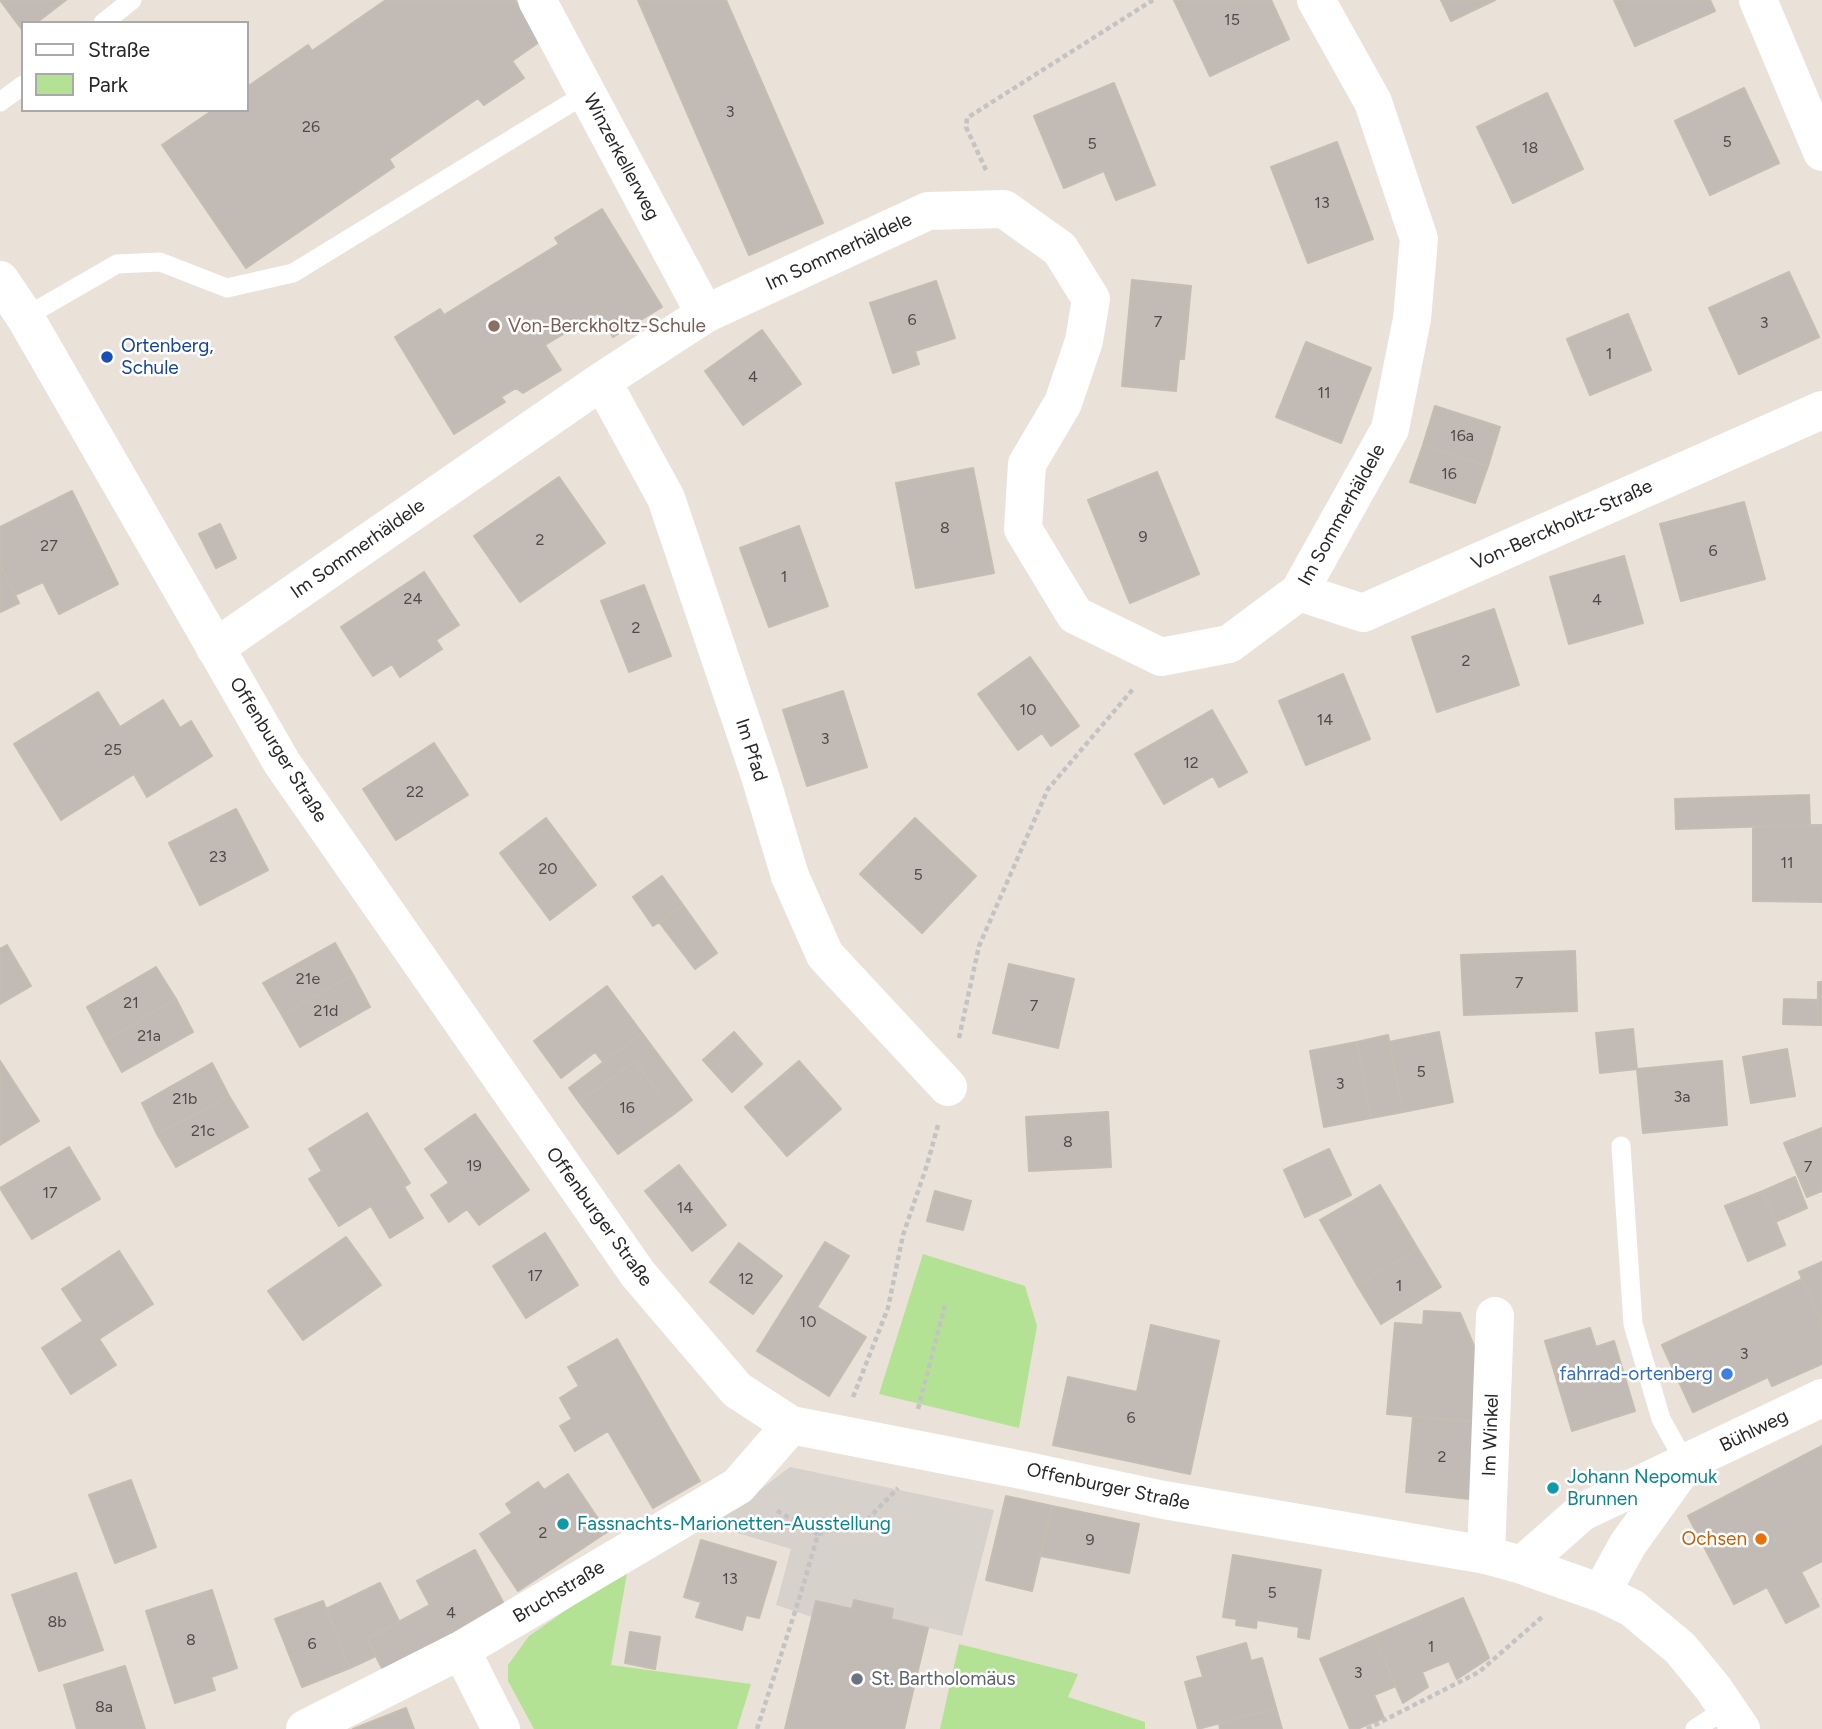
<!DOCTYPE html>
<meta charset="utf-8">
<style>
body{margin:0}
#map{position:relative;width:1822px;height:1729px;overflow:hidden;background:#eae1d8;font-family:Figtree,sans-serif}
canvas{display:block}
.legend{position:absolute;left:21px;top:21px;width:228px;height:91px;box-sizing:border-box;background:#fff;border:2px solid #a9a9a9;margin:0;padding:9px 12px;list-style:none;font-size:21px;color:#272727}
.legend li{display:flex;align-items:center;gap:14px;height:35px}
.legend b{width:35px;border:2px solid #a9a9a9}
</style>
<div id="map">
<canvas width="1822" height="1729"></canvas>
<ul class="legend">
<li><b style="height:9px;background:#fff"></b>Straße</li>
<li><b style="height:19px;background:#b4e294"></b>Park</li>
</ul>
</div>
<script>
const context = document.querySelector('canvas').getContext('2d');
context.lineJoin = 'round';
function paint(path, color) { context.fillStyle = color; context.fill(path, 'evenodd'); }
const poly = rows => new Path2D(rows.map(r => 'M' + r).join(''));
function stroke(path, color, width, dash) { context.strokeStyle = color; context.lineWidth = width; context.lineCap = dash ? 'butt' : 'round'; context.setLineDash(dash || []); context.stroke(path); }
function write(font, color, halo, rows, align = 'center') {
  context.font = font + ' Figtree,sans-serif'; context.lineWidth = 5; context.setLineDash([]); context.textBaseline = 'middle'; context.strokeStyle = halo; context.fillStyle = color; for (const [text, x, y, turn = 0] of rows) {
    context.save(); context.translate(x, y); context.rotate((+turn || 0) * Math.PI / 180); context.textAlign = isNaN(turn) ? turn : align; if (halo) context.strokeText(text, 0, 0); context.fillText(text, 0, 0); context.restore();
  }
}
paint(poly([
 [923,1254,1025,1286,1037,1326,1019,1428,879,1394],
 [627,1573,611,1665,751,1684,737,1729,534,1729,508,1681,508,1665,529,1636,601,1586],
 [959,1644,1078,1674,1068,1697,1145,1722,1145,1729,940,1729]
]), '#b4e294');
paint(poly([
 [790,1467,994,1510,962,1636,891,1619,893,1609,854,1600,852,1609,816,1601,812,1617,776,1605,791,1549,701,1522,752,1496]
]), '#d6d1cb');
const building = poly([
 [0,0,66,0,36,23,23,23,23,31,0,0],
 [386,0,515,0,542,40,512,61,524,78,484,105,478,98,389,159,394,167,246,268,162,145,213,110,247,110,247,87,308,45,312,51,386,0],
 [638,0,726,0,823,223,749,255,638,0],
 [1174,0,1271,0,1289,39,1210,76,1174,0],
 [1441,0,1495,0,1451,21,1441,0],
 [1614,0,1710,0,1715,11,1635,46,1614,0],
 [1114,83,1155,185,1116,200,1104,171,1064,188,1034,116,1114,83],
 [1744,88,1779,163,1710,195,1675,121,1744,88],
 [1547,93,1583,169,1513,203,1477,127,1547,93],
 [1337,142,1373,239,1308,263,1271,167,1337,142],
 [602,209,662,307,613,337,598,313,545,345,561,370,523,393,516,388,501,397,505,402,454,434,395,337,440,309,444,315,559,244,555,238,602,209],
 [1789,272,1819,337,1739,374,1709,308,1789,272],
 [1132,280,1191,286,1184,359,1179,359,1176,391,1122,386,1132,280],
 [936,281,955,338,915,351,919,364,893,373,870,303,936,281],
 [1628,314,1651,370,1590,395,1567,339,1628,314],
 [762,330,801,384,743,425,705,371,762,330],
 [1306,342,1371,368,1341,443,1276,417,1306,342],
 [1435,406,1500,427,1488,466,1423,445,1435,406],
 [1423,445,1488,466,1475,503,1410,482,1423,445],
 [973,468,994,573,916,588,896,483,973,468],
 [1157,472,1199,574,1130,603,1088,500,1157,472],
 [559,477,605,543,520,602,474,536,559,477],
 [72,491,118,584,59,614,43,582,15,595,0,565,0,527,72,491],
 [1744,502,1765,579,1681,601,1660,524,1744,502],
 [220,524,236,558,216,568,199,534,220,524],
 [799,526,828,606,769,627,740,548,799,526],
 [1624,556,1643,623,1569,644,1550,577,1624,556],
 [0,565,19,603,0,612,0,565],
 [424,572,459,625,436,640,442,649,400,677,392,664,373,676,341,627,424,572],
 [644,585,671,656,629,672,601,601,644,585],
 [1494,609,1519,685,1437,712,1412,637,1494,609],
 [1030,657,1079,726,1051,746,1042,733,1018,750,978,694,1030,657],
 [1343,674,1370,739,1306,765,1279,701,1343,674],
 [843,691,867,767,807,786,783,710,843,691],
 [98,692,120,727,163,700,180,728,191,721,212,756,147,797,134,774,61,820,14,744,98,692],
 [1212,710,1247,772,1219,787,1213,776,1164,804,1135,754,1212,710],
 [434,743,468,795,396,840,363,789,434,743],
 [1809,795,1810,825,1676,829,1675,799,1809,795],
 [236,809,268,870,200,905,169,843,236,809],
 [546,818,596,885,550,920,500,853,546,818],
 [915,818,976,876,922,933,860,874,915,818],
 [1822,825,1822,902,1753,901,1753,826,1822,825],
 [662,876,683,905,653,926,633,897,662,876],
 [683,905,717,953,695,969,659,922,683,905],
 [335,943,353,975,282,1015,263,983,335,943],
 [7,945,31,986,0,1004,0,949,7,945],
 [1575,951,1577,1011,1464,1015,1461,955,1575,951],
 [1009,964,1074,979,1058,1048,993,1033,1009,964],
 [156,967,176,999,105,1041,87,1007,156,967],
 [353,975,370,1007,300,1047,282,1015,353,975],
 [1818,982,1822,982,1822,1025,1818,1025,1818,982],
 [607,986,642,1033,603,1062,595,1052,561,1078,534,1041,607,986],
 [176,999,193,1032,122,1072,105,1041,176,999],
 [1784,999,1818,1000,1818,1025,1783,1024,1784,999],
 [1633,1029,1637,1069,1600,1073,1596,1033,1633,1029],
 [734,1032,762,1064,732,1092,703,1060,734,1032],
 [1439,1032,1453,1102,1403,1112,1389,1042,1439,1032],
 [642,1033,692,1100,674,1114,635,1061,579,1102,569,1088,642,1033],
 [1388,1035,1403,1112,1371,1118,1357,1042,1388,1035],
 [1357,1042,1371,1118,1324,1127,1310,1051,1357,1042],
 [1787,1049,1795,1096,1751,1103,1743,1057,1787,1049],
 [0,1061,39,1121,0,1145,0,1061],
 [635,1061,674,1114,618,1154,579,1102,635,1061],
 [799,1061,841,1109,787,1156,745,1107,799,1061],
 [1722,1061,1727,1125,1643,1133,1637,1069,1722,1061],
 [212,1063,229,1096,157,1134,142,1103,212,1063],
 [229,1096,248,1127,176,1167,157,1134,229,1096],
 [1108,1112,1111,1167,1029,1171,1026,1117,1108,1112],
 [367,1113,410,1183,404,1187,423,1218,390,1238,371,1206,339,1226,309,1179,322,1171,309,1149,367,1113],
 [475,1114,529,1190,479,1225,467,1209,449,1222,431,1195,449,1183,425,1149,475,1114],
 [1822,1128,1822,1191,1807,1197,1784,1143,1822,1128],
 [69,1147,100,1199,32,1239,0,1188,69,1147],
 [1329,1149,1351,1195,1305,1217,1284,1170,1329,1149],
 [679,1165,726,1225,692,1251,645,1191,679,1165],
 [1795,1177,1807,1208,1775,1222,1763,1191,1795,1177],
 [1380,1185,1418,1249,1357,1285,1320,1220,1380,1185],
 [935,1191,971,1201,963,1230,927,1221,935,1191],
 [1763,1191,1785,1245,1748,1261,1725,1206,1763,1191],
 [545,1233,578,1285,526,1318,493,1266,545,1233],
 [346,1237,381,1285,303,1340,268,1291,346,1237],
 [825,1242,849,1256,817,1307,866,1337,829,1396,757,1351,825,1242],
 [739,1243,782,1276,753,1314,710,1282,739,1243],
 [1418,1249,1441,1287,1381,1324,1357,1285,1418,1249],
 [119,1251,153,1304,99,1339,116,1365,71,1394,42,1348,83,1321,62,1289,119,1251],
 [1822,1262,1822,1324,1799,1272,1822,1262],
 [1802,1279,1822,1324,1822,1364,1772,1386,1768,1377,1693,1412,1662,1345,1802,1279],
 [1424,1311,1460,1313,1483,1367,1478,1422,1387,1414,1395,1323,1423,1325,1424,1311],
 [1151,1325,1219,1341,1190,1474,1053,1445,1068,1377,1137,1392,1151,1325],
 [1590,1328,1596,1347,1614,1341,1635,1411,1572,1431,1545,1341,1590,1328],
 [617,1339,700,1481,653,1508,608,1431,575,1451,560,1426,572,1419,560,1398,579,1386,568,1367,617,1339],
 [1413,1417,1478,1422,1470,1499,1406,1492,1413,1417],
 [1822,1446,1822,1561,1801,1572,1819,1606,1786,1623,1767,1587,1734,1604,1688,1516,1822,1446],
 [568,1474,607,1532,518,1591,480,1534,512,1513,506,1504,538,1482,544,1490,568,1474],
 [131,1480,156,1547,115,1563,89,1495,131,1480],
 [1006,1496,1052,1506,1032,1591,986,1580,1006,1496],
 [1052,1506,1139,1524,1129,1573,1041,1556,1052,1506],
 [701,1540,776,1562,759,1618,746,1615,742,1630,696,1617,701,1602,684,1597,701,1540],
 [475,1550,504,1604,383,1670,367,1639,430,1605,417,1581,475,1550],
 [1233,1555,1321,1570,1309,1639,1298,1637,1299,1627,1257,1620,1256,1628,1236,1625,1237,1619,1223,1617,1233,1555],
 [76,1573,103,1650,39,1671,12,1595,76,1573],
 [380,1583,399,1621,367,1639,376,1656,350,1668,326,1609,380,1583],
 [212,1590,237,1668,211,1677,215,1690,175,1703,146,1611,212,1590],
 [1463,1598,1489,1658,1457,1679,1449,1661,1422,1672,1428,1687,1403,1703,1374,1636,1463,1598],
 [854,1600,893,1609,891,1619,928,1628,904,1729,785,1729,816,1601,852,1609,854,1600],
 [323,1601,350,1668,302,1687,275,1619,323,1601],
 [630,1632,660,1637,655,1669,625,1663,630,1632],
 [1374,1636,1396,1686,1374,1695,1384,1718,1357,1729,1350,1729,1320,1659,1374,1636],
 [1246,1643,1251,1661,1262,1658,1276,1708,1198,1729,1185,1682,1203,1677,1197,1657,1246,1643],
 [125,1666,145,1729,77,1729,64,1685,125,1666],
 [406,1708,414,1729,353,1729,406,1708],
 [1276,1708,1282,1729,1220,1729,1219,1724,1276,1708]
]);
paint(building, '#c2bbb5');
stroke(building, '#c5bdb2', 2);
stroke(poly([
 [986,170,966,127,967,118,1153,0],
 [959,1038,979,946,1048,789,1133,689],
 [853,1397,888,1308,903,1235,927,1165,938,1125],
 [918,1409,945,1305],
 [818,1534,867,1520,898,1488],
 [757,1729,801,1593,818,1534,774,1509],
 [1367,1729,1479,1672,1542,1617]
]), '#c3c3c3', 4.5, [5, 3.5]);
stroke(poly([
 [103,23,132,0],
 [0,102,23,85],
 [25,317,117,264,160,262,227,288,293,273,587,93],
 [1621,1146,1633,1324,1661,1419,1686,1464],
 [1695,1729,1727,1708]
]), '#fff', 19);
stroke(poly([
 [537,0,705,314],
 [1758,0,1822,152],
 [602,381,666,498,760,776,790,876,825,955,948,1087],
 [1299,592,1363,613,1822,410],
 [215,648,602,381,705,314,928,211,1004,209,1060,249,1091,299,1084,341,1063,403,1027,464,1023,529,1075,615,1161,657,1229,644,1299,592,1390,429,1412,319,1419,239,1373,102,1316,0],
 [1486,1555,1495,1316],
 [461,1650,501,1729],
 [305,1729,461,1650,738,1486,791,1425]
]), '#fff', 38);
stroke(poly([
 [0,280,25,317,282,763,638,1274,737,1390,791,1425,1022,1470,1164,1500,1486,1555,1522,1565,1601,1593,1632,1608,1680,1648,1713,1688,1741,1729],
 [1522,1565,1582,1512,1822,1398],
 [1601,1593,1628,1544,1682,1469]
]), '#fff', 38);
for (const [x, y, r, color] of [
 [494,326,7,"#8d6e63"],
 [107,357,7,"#1a4fb4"],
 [1727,1374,7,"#3f7fe0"],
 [1553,1488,7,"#0f9aa8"],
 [563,1524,7,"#0f9aa8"],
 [1761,1539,7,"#e8710a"],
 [857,1679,7,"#6b7280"]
]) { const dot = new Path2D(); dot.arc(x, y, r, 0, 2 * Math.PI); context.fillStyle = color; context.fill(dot); stroke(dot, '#fff', 2.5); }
write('16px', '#4e4c4a', null, [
 ["15",1232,20],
 ["3",730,112],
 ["26",311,127],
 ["5",1727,142],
 ["5",1092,144],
 ["18",1530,148],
 ["13",1322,203],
 ["6",912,320],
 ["7",1158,322],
 ["3",1764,323],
 ["1",1609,354],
 ["4",753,377],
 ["11",1324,393],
 ["16a",1462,436],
 ["16",1449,474],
 ["8",945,528],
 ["9",1143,537],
 ["2",540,540],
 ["27",49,546],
 ["6",1713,551],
 ["1",784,577],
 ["24",413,599],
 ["4",1597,600],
 ["2",636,628],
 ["2",1466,661],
 ["10",1028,710],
 ["14",1325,720],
 ["3",825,739],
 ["25",113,750],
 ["12",1191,763],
 ["22",415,792],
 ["23",218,857],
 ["11",1787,863],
 ["20",548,869],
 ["5",918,875],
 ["21e",308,979],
 ["7",1519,983],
 ["21",131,1003],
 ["7",1034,1006],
 ["21d",326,1011],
 ["21a",149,1036],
 ["5",1421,1072],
 ["3",1340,1084],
 ["3a",1682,1097],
 ["21b",185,1099],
 ["16",627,1108],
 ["21c",203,1131],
 ["8",1068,1142],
 ["19",474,1166],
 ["7",1808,1167],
 ["17",50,1193],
 ["14",685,1208],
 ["17",535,1276],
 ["12",746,1279],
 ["1",1399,1286],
 ["10",808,1322],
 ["3",1744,1354],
 ["6",1131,1418],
 ["2",1442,1457],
 ["2",543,1533],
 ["9",1090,1540],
 ["13",730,1579],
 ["5",1272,1593],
 ["4",451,1613],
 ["8b",57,1622],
 ["8",191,1640],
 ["6",312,1644],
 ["1",1431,1647],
 ["3",1358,1673],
 ["8a",104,1707]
]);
write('19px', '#272727', '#fff', [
 ["Winzerkellerweg",621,157,62],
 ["Im Sommerhäldele",839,252,-25],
 ["Im Sommerhäldele",1342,515,-61],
 ["Von-Berckholtz-Straße",1562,525,-24],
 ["Im Sommerhäldele",358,549,-35],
 ["Offenburger Straße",278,750,58],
 ["Im Pfad",751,750,72],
 ["Offenburger Straße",599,1217,54],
 ["Bühlweg",1754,1431,-26],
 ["Im Winkel",1491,1435,-88],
 ["Offenburger Straße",1108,1487,12],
 ["Bruchstraße",559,1592,-31]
]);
write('19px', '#785e54', '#fff', [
 ["Von-Berckholtz-Schule",508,326]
], 'left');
write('19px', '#164399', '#fff', [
 ["Ortenberg,",121,346],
 ["Schule",121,368]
], 'left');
write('19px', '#366cbe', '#fff', [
 ["fahrrad-ortenberg",1713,1374]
], 'right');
write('19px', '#0d838f', '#fff', [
 ["Johann Nepomuk",1567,1477],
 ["Brunnen",1567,1499],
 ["Fassnachts-Marionetten-Ausstellung",577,1524]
], 'left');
write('19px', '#c56008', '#fff', [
 ["Ochsen",1747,1539]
], 'right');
write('19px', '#5b616d', '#fff', [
 ["St. Bartholomäus",871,1679]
], 'left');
</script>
